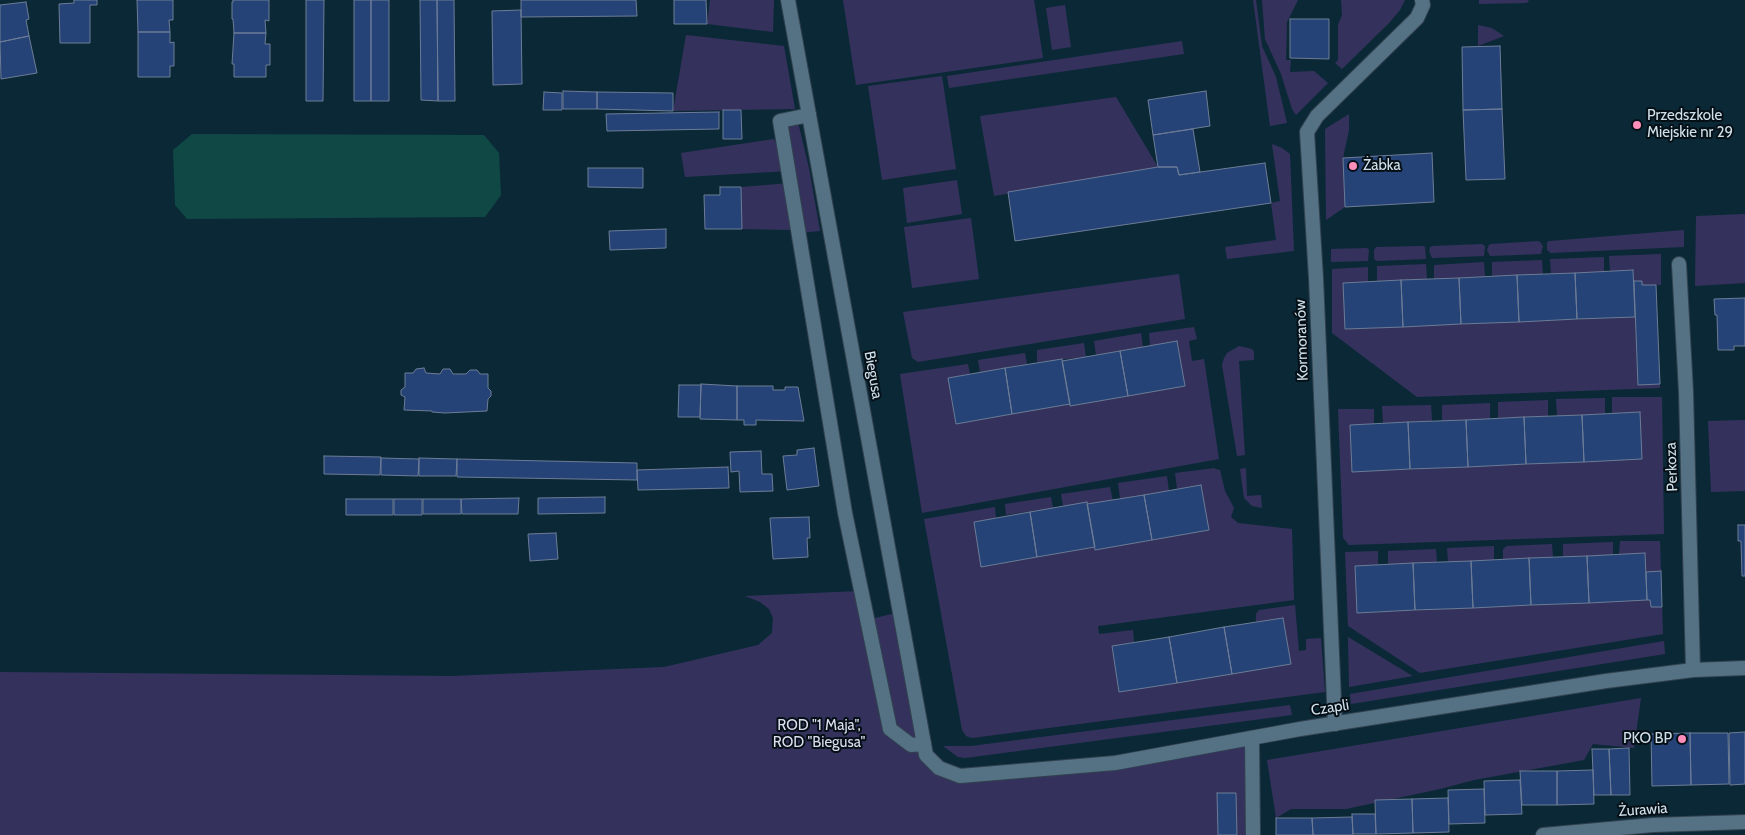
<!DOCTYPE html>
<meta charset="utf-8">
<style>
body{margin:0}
canvas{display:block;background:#0b2837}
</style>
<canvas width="1745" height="835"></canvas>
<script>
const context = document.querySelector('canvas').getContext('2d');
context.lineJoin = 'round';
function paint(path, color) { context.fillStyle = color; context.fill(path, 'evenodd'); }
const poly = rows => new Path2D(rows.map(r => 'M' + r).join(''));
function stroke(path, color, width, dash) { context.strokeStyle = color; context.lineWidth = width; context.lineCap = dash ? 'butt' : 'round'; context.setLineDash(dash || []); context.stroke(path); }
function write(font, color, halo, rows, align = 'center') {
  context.font = font + ' Cabin,sans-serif'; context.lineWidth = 4; context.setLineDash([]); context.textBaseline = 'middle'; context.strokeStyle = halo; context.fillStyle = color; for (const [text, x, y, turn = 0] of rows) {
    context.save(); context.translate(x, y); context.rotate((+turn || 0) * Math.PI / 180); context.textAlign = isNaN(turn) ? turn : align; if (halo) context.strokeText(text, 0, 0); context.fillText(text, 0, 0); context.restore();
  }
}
paint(poly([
 [710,0,774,0,773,32,707,24],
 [843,0,1034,0,1043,58,856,85],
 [1253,0,1256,0,1262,46,1276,77,1287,123,1270,126],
 [1262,0,1298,0,1287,22,1286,60,1291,60,1290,72,1314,71,1328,83,1296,115,1292,109,1281,74,1265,39],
 [1341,0,1405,0,1400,10,1389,23,1342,69,1335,63,1338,60,1338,25,1342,15],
 [1479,0,1529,0,1527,3,1479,4],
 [1065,5,1071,47,1052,50,1046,8],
 [1478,25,1492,28,1504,36,1478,46],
 [686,35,784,46,795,109,673,111],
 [1182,41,1184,54,949,88,947,76],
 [942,76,956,169,882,180,868,86],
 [1116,97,1158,167,994,196,980,116],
 [1349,114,1349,130,1343,158,1345,207,1326,220,1325,129],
 [797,118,809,168,820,231,799,233,790,187,790,230,742,229,741,187,790,183,788,171,685,177,681,153,774,139,787,168,780,121],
 [1272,144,1282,148,1290,154,1294,251,1227,259,1225,247,1276,240,1271,203,1280,201],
 [957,180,962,214,907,223,903,188],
 [1745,214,1745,283,1695,286,1696,216],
 [971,218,979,279,912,288,904,227],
 [1684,230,1684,247,1551,253,1547,250,1547,242,1550,241],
 [1539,241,1543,246,1541,254,1490,256,1487,250,1489,245,1491,244],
 [1482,244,1485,246,1484,256,1432,258,1429,251,1430,247,1433,246],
 [1423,246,1425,247,1426,259,1377,261,1374,259,1374,250,1376,247],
 [1367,248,1369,250,1368,261,1331,262,1331,249],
 [1661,254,1661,285,1642,285,1642,281,1634,281,1633,271,1610,271,1609,256],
 [1604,257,1604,272,1551,274,1550,259],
 [1542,260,1543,275,1492,276,1492,262],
 [1484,262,1485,277,1434,279,1434,265],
 [1426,264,1427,279,1377,281,1377,266],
 [1368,267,1368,282,1344,283,1346,329,1635,317,1638,384,1660,384,1660,388,1417,397,1332,333,1332,269],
 [1179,274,1185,319,918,362,912,358,903,312],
 [1194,327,1197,339,1189,341,1192,361,1204,359,1219,459,922,513,900,374,968,364,970,374,948,378,956,424,1070,404,1071,406,1185,386,1177,341,1150,346,1149,333],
 [1141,333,1143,347,1096,355,1094,341],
 [1084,343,1086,357,1037,362,1037,350],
 [1239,346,1252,349,1254,352,1254,360,1239,361,1245,455,1237,456,1222,365,1224,358,1227,353],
 [1025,353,1027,364,980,372,978,360],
 [1612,397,1662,397,1664,534,1349,545,1343,538,1338,409,1374,409,1374,424,1350,425,1352,472,1642,459,1612,414],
 [1605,398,1605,414,1557,416,1556,399],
 [1548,400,1548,416,1498,418,1498,402],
 [1490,403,1490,419,1442,421,1442,405],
 [1431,405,1432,421,1383,423,1382,406],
 [1745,420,1745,491,1711,492,1708,421],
 [1215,468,1215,469,1220,470,1225,491,1234,508,1231,517,1238,523,1292,529,1294,600,1098,626,1099,634,1133,630,1134,642,1112,646,1119,692,1291,664,1283,618,1256,622,1256,614,1259,610,1295,605,1299,651,1306,650,1306,639,1321,638,1325,692,972,738,966,736,962,730,924,519,995,507,996,518,974,522,982,567,1095,547,1096,550,1209,530,1201,485,1177,489,1175,473],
 [1246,468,1247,496,1261,495,1262,508,1252,506,1244,498,1240,469],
 [1167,476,1169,491,1120,499,1118,483],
 [1110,487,1113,501,1063,506,1061,494],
 [1051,497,1053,508,1006,515,1005,504],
 [1620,541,1660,541,1663,634,1420,673,1348,626,1345,552,1378,551,1378,565,1355,566,1357,613,1647,600,1645,554,1619,554],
 [1613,542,1613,555,1563,557,1563,544],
 [1552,544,1553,557,1503,560,1503,549,1507,546],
 [1494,546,1494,560,1448,562,1447,548],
 [1436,549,1437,563,1388,565,1388,551],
 [860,591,867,620,900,612,926,755,960,775,1034,769,1252,738,1253,835,0,835,0,672,452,676,664,667,758,645,772,633,773,618,769,609,760,602,745,596],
 [1348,637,1411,675,1413,676,1349,687],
 [1664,641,1665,654,1351,704,1350,694],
 [1641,698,1634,748,1593,744,1584,760,1474,780,1440,789,1346,809,1291,809,1276,818,1267,760],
 [1290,705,1292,715,965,758,958,757,943,746,971,746]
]), '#34325c');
paint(poly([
 [192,134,484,135,499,153,501,195,485,217,187,219,175,205,173,150]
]), '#0f4845');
const building = poly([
 [74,0,97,0,97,5,90,5,90,43,60,43,59,4,74,3,74,0],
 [137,0,173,0,173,20,169,20,170,32,138,32,137,0],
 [233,0,269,0,269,21,265,20,266,33,234,33,233,19,232,19,232,2,233,2,233,0],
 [306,0,324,0,323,101,306,101,306,0],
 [354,0,371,0,371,101,354,101,354,0],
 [371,0,389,0,389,101,371,101,371,0],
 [420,0,437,0,438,101,421,100,420,0],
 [437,0,454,0,455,101,438,101,437,0],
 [521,0,636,0,637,16,521,17,521,0],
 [674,0,706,0,707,24,674,24,674,0],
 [26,2,29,19,26,20,29,36,0,42,0,5,26,2],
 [521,10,522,84,493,85,492,11,521,10],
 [1290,19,1329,19,1329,59,1290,58,1290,19],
 [138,32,170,32,170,43,174,42,174,66,170,66,170,77,138,77,138,32],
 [234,33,266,33,265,44,270,44,270,65,266,65,266,77,234,77,234,64,232,64,234,33],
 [29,36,37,73,1,79,0,42,29,36],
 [1500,46,1502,109,1463,110,1462,47,1500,46],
 [563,91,597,92,597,109,563,109,563,91],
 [1206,91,1210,126,1153,135,1148,100,1206,91],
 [544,92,562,93,562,110,543,110,544,92],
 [597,92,673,93,673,111,597,109,597,92],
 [1502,109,1505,179,1466,180,1463,110,1502,109],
 [723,110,741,110,742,139,723,139,723,110],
 [719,112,719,129,607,131,606,114,719,112],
 [1193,129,1200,172,1179,175,1177,167,1158,167,1153,135,1193,129],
 [1432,153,1434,202,1345,207,1343,158,1432,153],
 [1265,163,1271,203,1015,241,1008,192,1158,167,1177,167,1179,175,1265,163],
 [588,168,643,168,643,188,588,187,588,168],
 [720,187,741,187,742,229,705,229,704,195,720,195,720,187],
 [666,229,666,248,610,250,609,231,666,229],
 [1633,270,1635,317,1577,319,1575,273,1633,270],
 [1575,273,1577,319,1519,322,1517,275,1575,273],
 [1517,275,1519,322,1461,324,1459,278,1517,275],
 [1459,278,1461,324,1403,327,1401,280,1459,278],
 [1401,280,1403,327,1345,329,1343,283,1401,280],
 [1634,281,1642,281,1642,285,1656,285,1660,384,1638,385,1634,281],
 [1745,298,1745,346,1734,346,1734,350,1718,350,1717,315,1715,315,1714,299,1745,298],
 [1177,341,1185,386,1128,396,1120,351,1177,341],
 [1120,351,1128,396,1070,406,1062,361,1120,351],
 [1062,359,1070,404,1012,414,1005,368,1062,359],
 [424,368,426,373,440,374,443,369,450,369,453,374,466,374,470,370,477,370,480,374,488,374,488,388,491,391,491,396,488,399,487,411,445,413,432,412,432,411,404,410,405,397,401,395,401,390,405,387,405,373,413,373,416,369,424,368],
 [1005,368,1012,414,956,424,948,378,1005,368],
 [701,384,737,386,737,420,700,419,701,384],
 [679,385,701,385,700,417,678,417,679,385],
 [737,386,773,386,773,390,785,390,785,387,798,387,804,421,756,420,756,425,744,425,744,420,737,420,737,386],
 [1640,412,1642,459,1584,462,1582,415,1640,412],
 [1582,415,1584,462,1526,464,1524,417,1582,415],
 [1524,417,1526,464,1468,467,1466,420,1524,417],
 [1466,420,1468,467,1410,469,1408,422,1466,420],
 [1408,422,1410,469,1352,472,1350,425,1408,422],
 [814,448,819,486,787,490,783,456,797,455,797,450,814,448],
 [761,451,762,474,772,474,773,491,740,492,739,471,731,472,730,452,761,451],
 [324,456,381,457,380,475,324,474,324,456],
 [381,458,419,459,418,476,381,475,381,458],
 [419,458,457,459,456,476,419,476,419,458],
 [457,459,637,463,637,480,457,477,457,459],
 [728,467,729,488,638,490,637,470,728,467],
 [1201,485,1209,530,1152,540,1144,495,1201,485],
 [1144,495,1152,540,1095,550,1087,504,1144,495],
 [605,497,605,513,538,514,538,498,605,497],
 [519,498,518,514,462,514,461,499,519,498],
 [346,499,393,499,393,515,346,515,346,499],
 [394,499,422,499,422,515,394,515,394,499],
 [423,499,461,499,461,514,423,514,423,499],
 [1087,502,1095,547,1037,557,1030,512,1087,502],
 [1030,512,1037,557,981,567,974,522,1030,512],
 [809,517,810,538,807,538,808,557,773,559,770,518,809,517],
 [1738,525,1745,525,1745,576,1742,576,1741,541,1738,541,1738,525],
 [556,533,558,559,530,561,528,534,556,533],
 [1645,553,1647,600,1589,603,1587,556,1645,553],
 [1587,556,1589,603,1531,605,1529,558,1587,556],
 [1529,558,1531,605,1473,608,1471,561,1529,558],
 [1471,561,1473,608,1415,610,1413,563,1471,561],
 [1413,563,1415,610,1357,613,1355,566,1413,563],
 [1661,571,1662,607,1651,607,1650,600,1647,600,1646,572,1661,571],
 [1283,618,1291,664,1232,674,1224,627,1283,618],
 [1224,627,1232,674,1177,683,1169,637,1224,627],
 [1169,637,1177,683,1119,692,1112,646,1169,637],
 [1745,732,1745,784,1730,785,1729,733,1745,732],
 [1690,733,1691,785,1652,786,1651,734,1690,733],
 [1690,733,1728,733,1729,784,1691,785,1690,733],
 [1629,748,1630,795,1611,795,1609,749,1629,748],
 [1592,749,1609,749,1611,795,1594,795,1592,749],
 [1593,770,1594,804,1557,805,1557,771,1593,770],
 [1520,771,1557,771,1557,805,1522,805,1520,771],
 [1520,780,1522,814,1485,815,1484,781,1520,780],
 [1484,789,1485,823,1449,824,1448,790,1484,789],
 [1217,793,1236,793,1237,835,1218,835,1217,793],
 [1448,798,1449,832,1413,833,1412,799,1448,798],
 [1412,799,1413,833,1376,834,1375,800,1412,799],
 [1352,814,1375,814,1376,834,1353,834,1352,814],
 [1352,817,1353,835,1313,835,1312,818,1352,817],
 [1276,818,1312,818,1313,835,1276,835,1276,818]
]);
paint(building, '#254377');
stroke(building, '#6c7c96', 1);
const minor = poly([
 [809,115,780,121,845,513,890,729,911,745,924,744],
 [1679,264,1686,392,1693,670],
 [1335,724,1316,278,1307,132,1317,116,1417,18,1423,5,1422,0],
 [1252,738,1253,835],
 [1543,835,1653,825,1745,822]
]);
const tertiary = poly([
 [788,0,924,744,926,755,939,768,960,776,1115,763,1300,729,1606,681,1693,670,1745,668]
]);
stroke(minor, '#32424f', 16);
stroke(tertiary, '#32424f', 16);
stroke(minor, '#557285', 14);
stroke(tertiary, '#557285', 14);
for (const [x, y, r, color] of [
 [1637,125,5,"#ff8ebb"],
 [1353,166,5,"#ff8ebb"],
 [1682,739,5,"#ff8ebb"]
]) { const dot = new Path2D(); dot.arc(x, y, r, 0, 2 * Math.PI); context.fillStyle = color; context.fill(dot); stroke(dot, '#050f16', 2); }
write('15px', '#d0e0ea', '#050f16', [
 ["Przedszkole",1647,116],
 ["Miejskie nr 29",1647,133],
 ["Żabka",1363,166],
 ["PKO BP",1672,739,"right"]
], 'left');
write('15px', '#d0e0ea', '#050f16', [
 ["Kormoranów",1302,340,-92],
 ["Biegusa",873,375,80],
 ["Perkoza",1672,467,-92],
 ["Czapli",1330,708,-9],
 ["Żurawia",1643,810,-4]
]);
write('15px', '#dcddef', '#050f16', [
 ["ROD \"1 Maja\",",819,726],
 ["ROD \"Biegusa\"",819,743]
]);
</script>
